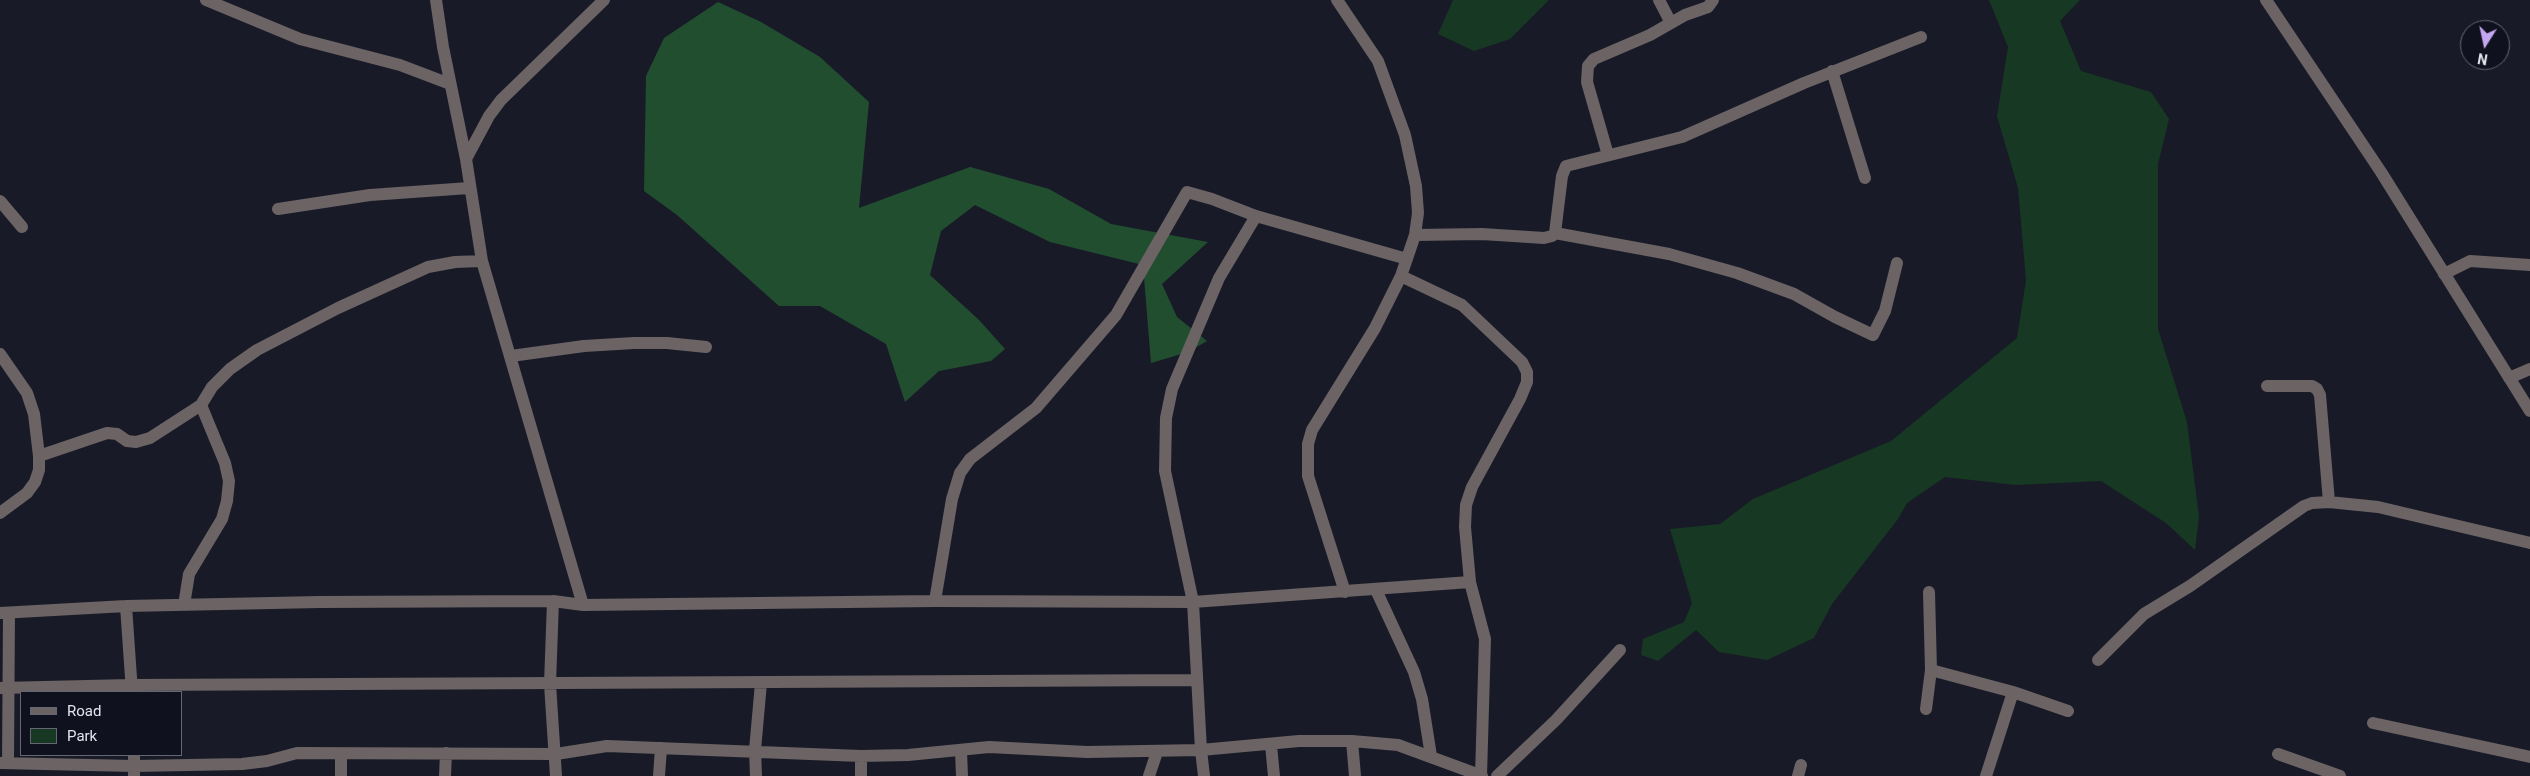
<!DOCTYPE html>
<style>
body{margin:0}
#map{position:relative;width:2530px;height:776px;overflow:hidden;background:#181b27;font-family:Roboto,sans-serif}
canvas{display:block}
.legend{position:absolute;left:20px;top:691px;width:162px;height:65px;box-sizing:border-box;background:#0f121e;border:1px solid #646671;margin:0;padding:6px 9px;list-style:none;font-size:15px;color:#e3e5ee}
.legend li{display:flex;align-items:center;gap:10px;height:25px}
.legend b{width:25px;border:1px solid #646671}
.north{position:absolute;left:2460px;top:20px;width:50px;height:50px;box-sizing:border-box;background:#0f121e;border:1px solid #646671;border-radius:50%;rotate:190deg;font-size:14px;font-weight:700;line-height:20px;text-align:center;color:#e3e5ee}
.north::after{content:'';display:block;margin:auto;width:18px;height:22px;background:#c5a7f1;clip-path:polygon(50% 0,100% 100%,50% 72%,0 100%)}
</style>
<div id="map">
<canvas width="2530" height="776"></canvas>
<ul class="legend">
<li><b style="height:6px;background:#6b6364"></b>Road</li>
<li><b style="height:14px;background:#173822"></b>Park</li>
</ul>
<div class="north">N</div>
</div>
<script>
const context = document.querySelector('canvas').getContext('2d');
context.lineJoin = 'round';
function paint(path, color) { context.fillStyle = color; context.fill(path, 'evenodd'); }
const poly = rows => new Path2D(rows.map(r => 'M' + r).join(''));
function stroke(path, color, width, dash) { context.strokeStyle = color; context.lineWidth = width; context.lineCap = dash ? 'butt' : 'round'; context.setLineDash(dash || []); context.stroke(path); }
paint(poly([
 [1453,0,1549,0,1510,39,1474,51,1438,34],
 [1989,0,2080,0,2060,21,2081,71,2151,92,2169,119,2158,164,2158,329,2187,422,2199,517,2195,550,2166,523,2101,481,2016,485,1945,477,1907,503,1898,519,1832,604,1814,638,1767,660,1719,652,1696,630,1658,661,1641,655,1643,639,1684,622,1692,603,1670,529,1720,524,1753,499,1891,441,2017,338,2026,280,2018,188,1997,116,2008,47]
]), '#173822');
paint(poly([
 [718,2,761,22,820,57,869,102,859,208,970,167,1049,189,1111,224,1208,242,1162,284,1177,317,1207,341,1188,352,1151,363,1143,265,1050,242,975,205,941,231,930,275,979,320,1005,349,991,361,939,371,905,402,886,344,820,306,779,306,677,215,644,191,646,76,664,38]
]), '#224e30');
stroke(poly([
 [206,0,300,39,400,65,450,84],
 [436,0,443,47,466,159,482,261,583,605],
 [1337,0,1378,61,1405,135,1416,186,1418,213,1415,235,1401,276,1375,328,1312,430,1308,444,1308,476,1345,592],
 [1659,0,1671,23],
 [2266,0,2381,172,2530,411],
 [1832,71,1865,178],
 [1608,155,1587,82,1588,66,1594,59,1650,35,1685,15,1708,7,1713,0],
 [466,159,489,116,501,100,604,0],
 [0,201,22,227],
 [278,209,370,195,469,188],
 [1555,233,1669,254,1737,273,1794,294,1835,317,1873,335,1885,311,1897,263],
 [1415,235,1482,234,1544,238,1552,236,1555,233,1562,176,1566,166,1682,137,1804,83,1921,37],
 [2444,274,2470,261,2530,265],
 [1401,276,1462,305,1522,362,1527,372,1527,382,1520,399,1472,487,1466,505,1465,527,1470,582,1485,639,1481,776],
 [0,354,27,393,34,414,39,456,39,470,35,482,27,493,0,513],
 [511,356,584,346,634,343,667,343,706,347],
 [2509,378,2530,369],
 [2267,386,2312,386,2317,389,2320,395,2329,502],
 [39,456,107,433,117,434,127,441,136,442,150,438,201,405,212,387,230,369,257,350,338,308,428,267,455,262,482,261],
 [1376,590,1414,672,1422,699,1431,756],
 [1929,592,1931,670,2013,692,2068,711],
 [553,601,550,684,556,776],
 [935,601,952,499,960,473,970,459,1036,408,1116,315,1187,192,1212,199,1256,216,1407,259],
 [184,605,189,574,222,519,227,501,229,481,225,463,201,405],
 [126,606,132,692],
 [0,613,126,606,320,602,553,601,583,605,935,601,1193,602,1470,582],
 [2098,660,2144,614,2190,586,2304,506,2312,503,2329,502,2378,507,2530,543],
 [0,688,131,685,1196,680],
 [1926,709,1931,670],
 [2373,723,2530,757],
 [1352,741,1355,776],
 [1271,745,1274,776],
 [961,751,962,776],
 [2278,754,2340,776],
 [134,755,134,776],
 [341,755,341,776],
 [861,756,861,776],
 [0,763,134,766,242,764,267,761,297,753,556,754,607,746,861,756,908,755,989,747,1087,752,1201,750,1193,602,1165,471,1166,418,1172,389,1219,278,1256,216],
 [8,763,9,613],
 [445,776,446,753],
 [659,776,661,748],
 [756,776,755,750,761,683],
 [1149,776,1157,752],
 [1204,776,1201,750,1299,741,1352,741,1398,745,1482,776],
 [1497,776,1556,720,1620,650],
 [1798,776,1801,765],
 [1986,776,2013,692]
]), '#6b6364', 12);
</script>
